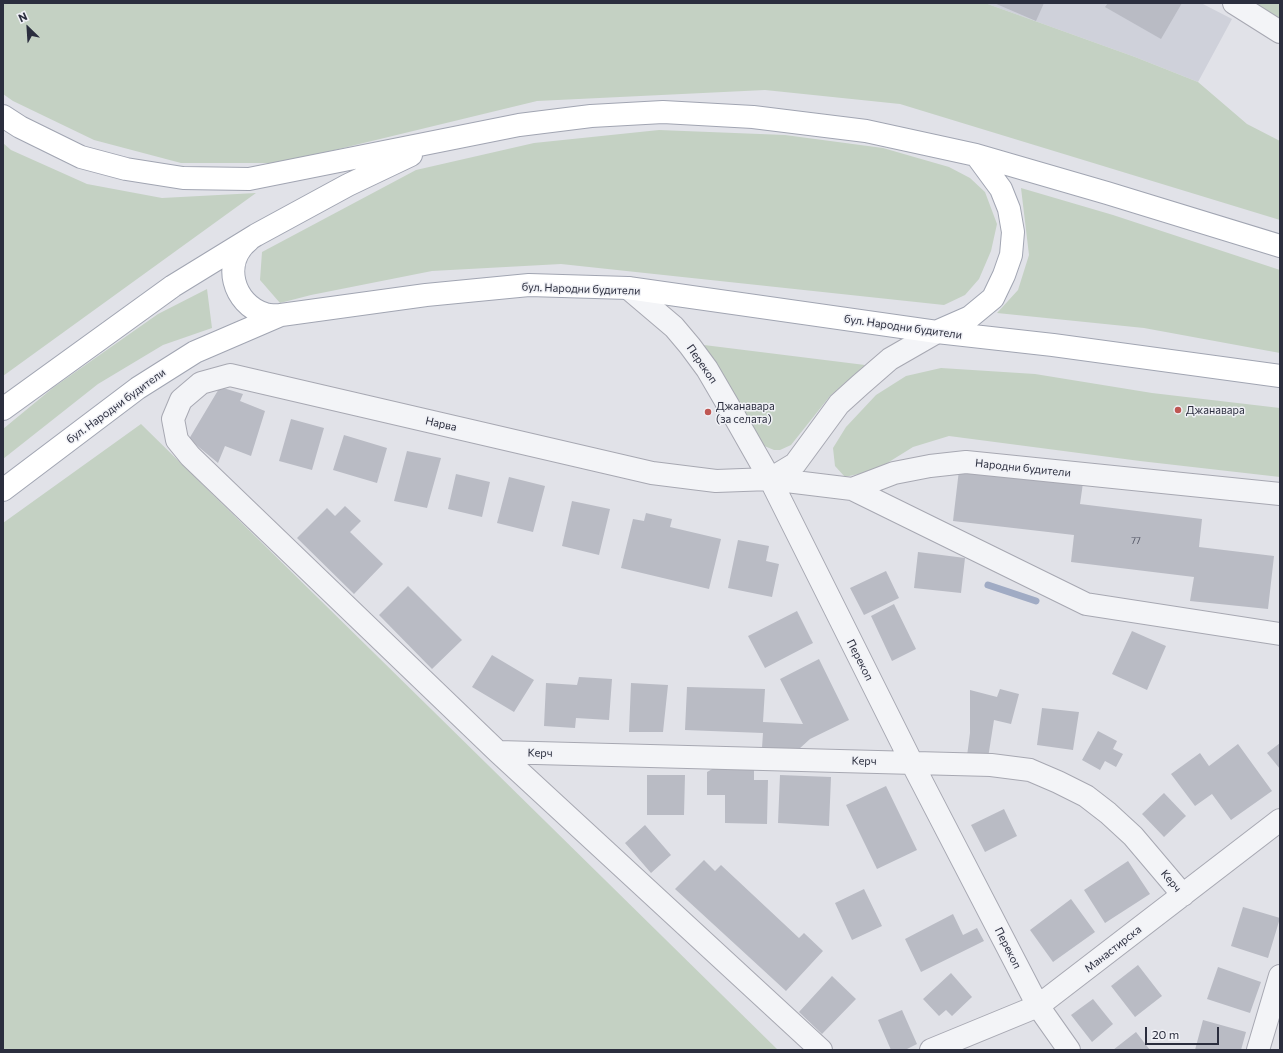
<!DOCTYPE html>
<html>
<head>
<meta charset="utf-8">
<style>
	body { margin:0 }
	#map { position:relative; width:1283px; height:1053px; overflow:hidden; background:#e1e2e8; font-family:Commissioner,sans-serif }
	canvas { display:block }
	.frame { position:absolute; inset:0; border:4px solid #2b2e3e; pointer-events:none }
	.north { position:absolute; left:8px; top:8px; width:40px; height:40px; -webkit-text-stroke:3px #f0f1f6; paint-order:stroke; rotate:335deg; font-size:11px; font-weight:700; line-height:16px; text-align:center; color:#2b2e3e }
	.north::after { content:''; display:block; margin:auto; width:14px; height:18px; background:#2b2e3e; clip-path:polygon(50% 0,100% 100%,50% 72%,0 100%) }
	.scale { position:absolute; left:1145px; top:1027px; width:74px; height:18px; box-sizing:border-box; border:2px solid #2b2e3e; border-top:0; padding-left:5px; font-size:12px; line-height:14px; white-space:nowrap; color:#2b2e3e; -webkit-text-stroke:3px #f0f1f6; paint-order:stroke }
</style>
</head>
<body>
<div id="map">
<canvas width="1283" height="1053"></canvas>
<div class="frame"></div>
<div class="north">N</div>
<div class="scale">20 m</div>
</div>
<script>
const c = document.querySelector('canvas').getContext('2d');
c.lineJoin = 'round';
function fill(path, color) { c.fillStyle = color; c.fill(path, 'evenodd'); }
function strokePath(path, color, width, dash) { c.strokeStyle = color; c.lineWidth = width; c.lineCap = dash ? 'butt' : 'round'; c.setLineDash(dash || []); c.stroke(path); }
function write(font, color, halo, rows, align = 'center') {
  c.font = font + ' Commissioner,sans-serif'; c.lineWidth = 3; c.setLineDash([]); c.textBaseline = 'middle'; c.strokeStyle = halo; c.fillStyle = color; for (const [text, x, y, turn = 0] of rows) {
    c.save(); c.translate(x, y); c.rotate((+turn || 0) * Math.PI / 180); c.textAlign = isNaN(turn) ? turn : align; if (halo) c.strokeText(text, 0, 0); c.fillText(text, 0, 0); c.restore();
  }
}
fill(new Path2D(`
	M 985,3 L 1201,3 L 1232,19 L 1198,82 L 1135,57 Z`), '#cfd1da');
fill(new Path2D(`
	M 3,3 L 985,3 L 1135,57 L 1198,82 L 1247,124 L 1280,141 L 1280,220 L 900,104 L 765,90 L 537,101 L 281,163 L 181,163 L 94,140 L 13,101 L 3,94 Z
	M 1260,3 L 1280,3 L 1280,24 L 1254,8 Z
	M 659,130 L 785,135 L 883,148 L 949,167 L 970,178 L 985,192 L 997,224 L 991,251 L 979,279 L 965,295 L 944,305 L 561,264 L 432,271 L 311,295 L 280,303 L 260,280 L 262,252 L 416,170 L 534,143 Z
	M 3,143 L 11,150 L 87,184 L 162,198 L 256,193 L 3,376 Z
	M 1021,188 L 1113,215 L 1280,270 L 1280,353 L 1144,328 L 997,313 L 1018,290 L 1029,255 Z
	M 207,289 L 212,328 L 163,345 L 98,384 L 3,459 L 3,429 L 54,387 L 158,314 Z
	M 704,345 L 865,365 L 830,396 L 791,445 L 780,450 L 774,450 L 762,445 Z
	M 941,368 L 1035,374 L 1152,393 L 1280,408 L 1280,477 L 1140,461 L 949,436 L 913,447 L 876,470 L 845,477 L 835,466 L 833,448 L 846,427 L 876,395 L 906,376 Z
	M 141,424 L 778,1050 L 3,1050 L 3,523 Z`), '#c4d1c3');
strokePath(new Path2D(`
	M 988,585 L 1036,601`), '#a0abc4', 7);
fill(new Path2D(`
	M 994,3 L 1044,3 L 1036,21 Z
	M 1108,3 L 1182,3 L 1161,39 L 1105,7 Z
	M 220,387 L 243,394 L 240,401 L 265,411 L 251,456 L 225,446 L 218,463 L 189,439 Z
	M 291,419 L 324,428 L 312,470 L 279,461 Z
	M 344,435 L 387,448 L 377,483 L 333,470 Z
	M 407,451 L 441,458 L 427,508 L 394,501 Z
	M 959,470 L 1083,483 L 1080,504 L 1202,519 L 1199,547 L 1274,556 L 1268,609 L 1190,601 L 1194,577 L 1071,562 L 1074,535 L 953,521 Z
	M 456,474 L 490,482 L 482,517 L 448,509 Z
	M 509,477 L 545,486 L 533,532 L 497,523 Z
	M 572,501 L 610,509 L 599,555 L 562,546 Z
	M 345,506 L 361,521 L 350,532 L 383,564 L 354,594 L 297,538 L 327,508 L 335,516 Z
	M 646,513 L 672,519 L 670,527 L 721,539 L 709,589 L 621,568 L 633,519 L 644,521 Z
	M 738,540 L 769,546 L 766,561 L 779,564 L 772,597 L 728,588 Z
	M 918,552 L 965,558 L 961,593 L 914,588 Z
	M 886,571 L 899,598 L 864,615 L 850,588 Z
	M 408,586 L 462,640 L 432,669 L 379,615 Z
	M 894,604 L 916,649 L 892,661 L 871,616 Z
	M 797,611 L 813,643 L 765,668 L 748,636 Z
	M 1132,631 L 1166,646 L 1147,690 L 1112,674 Z
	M 492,655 L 534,680 L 514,712 L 472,687 Z
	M 819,659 L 849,720 L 810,739 L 799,749 L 762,748 L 763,733 L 685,730 L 687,687 L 765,689 L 763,722 L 803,724 L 780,679 Z
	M 579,677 L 612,679 L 609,720 L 576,718 L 575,728 L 544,726 L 546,683 L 577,685 Z
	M 631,683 L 668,685 L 663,732 L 629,732 Z
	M 1000,689 L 1019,694 L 1011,724 L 994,720 L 988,758 L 967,756 L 970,733 L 970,690 L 997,697 Z
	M 1042,708 L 1079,712 L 1073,750 L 1037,745 Z
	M 1098,731 L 1117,741 L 1113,749 L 1123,754 L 1116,767 L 1105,761 L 1100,770 L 1082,760 Z
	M 1280,743 L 1280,769 L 1267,753 Z
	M 1238,744 L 1272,791 L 1231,820 L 1212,794 L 1195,806 L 1171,774 L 1200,753 L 1209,766 Z
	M 716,767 L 754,767 L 754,780 L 768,780 L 767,824 L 725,823 L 725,795 L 707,795 L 707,772 Z
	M 647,775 L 685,775 L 684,815 L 647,815 Z
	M 780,775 L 831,777 L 829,826 L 778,823 Z
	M 886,786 L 917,850 L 877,869 L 846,805 Z
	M 1164,793 L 1186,816 L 1164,837 L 1142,814 Z
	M 1004,809 L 1017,836 L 985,852 L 971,825 Z
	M 645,825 L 671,855 L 651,873 L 625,843 Z
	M 704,860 L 715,871 L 721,865 L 799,938 L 804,933 L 823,951 L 786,991 L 675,889 Z
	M 1128,861 L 1150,894 L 1105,923 L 1084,890 Z
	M 864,889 L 882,926 L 852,940 L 835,903 Z
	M 1071,899 L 1095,932 L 1053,962 L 1030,930 Z
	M 1243,907 L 1280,918 L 1268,958 L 1231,946 Z
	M 953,914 L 963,935 L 977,928 L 984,941 L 921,972 L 905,939 Z
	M 1138,965 L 1162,996 L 1135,1017 L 1111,986 Z
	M 1218,967 L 1261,982 L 1250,1013 L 1207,999 Z
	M 951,973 L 972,997 L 952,1016 L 946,1010 L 939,1016 L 923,999 Z
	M 832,976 L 856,999 L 822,1034 L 799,1012 Z
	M 1093,999 L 1113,1024 L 1092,1042 L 1071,1015 Z
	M 902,1010 L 917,1044 L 905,1050 L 891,1050 L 878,1020 Z
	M 1203,1020 L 1246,1032 L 1241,1050 L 1195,1050 Z
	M 1136,1032 L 1150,1050 L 1113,1050 Z`), '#b9bbc4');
const minor = new Path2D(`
	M 1234,3 L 1280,32
	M 628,288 L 674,327 L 690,346 L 707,369 L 728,405 L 770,479 L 912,763 L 1038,1006 L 1069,1050
	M 770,479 L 795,464 L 839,404 L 860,385 L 890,359 L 937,332
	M 852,489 L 1086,604 L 1280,634
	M 498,752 L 991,765 L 1030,770 L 1058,782 L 1086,796 L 1108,813 L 1133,836 L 1183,895
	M 821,1050 L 498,752 L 190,456 L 177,440 L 173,419 L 181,400 L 201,383 L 230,375 L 652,473 L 716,481 L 770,479 L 852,489 L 894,473 L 930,466 L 966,462 L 1280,494
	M 931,1050 L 1038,1006 L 1280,820
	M 1258,1050 L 1280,976`);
const major = new Path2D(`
	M 3,116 L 20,127 L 81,157 L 126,169 L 183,178 L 249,179 L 519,125 L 591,116 L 663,112 L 753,117 L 866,131 L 976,155 L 1107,193 L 1280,246
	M 249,240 C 221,262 233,304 265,314 C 270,316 276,315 281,315
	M 938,331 L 970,317 L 993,298 L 1004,275 L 1011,255 L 1013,232 L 1009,209 L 1001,189 L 976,155
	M 3,409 L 173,286 L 256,235 L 348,185 L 411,155
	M 3,490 L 138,388 L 195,352 L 281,315 L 426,295 L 529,285 L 628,288 L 937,332 L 1053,345 L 1280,376`);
strokePath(minor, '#a7a8b2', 24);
strokePath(major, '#a1a5b2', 24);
strokePath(minor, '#f3f4f7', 22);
strokePath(major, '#fff', 22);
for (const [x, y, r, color] of [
	[1178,410,4,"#bf5753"],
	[708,412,4,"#bf5753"]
]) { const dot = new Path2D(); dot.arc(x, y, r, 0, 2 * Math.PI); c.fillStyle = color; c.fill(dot); strokePath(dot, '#f0f1f6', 1.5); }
write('9px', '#4e5160', null, [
	["77",1136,541]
]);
write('11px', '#2b2e3e', '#f0f1f6', [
	["бул. Народни будители",581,289,2],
	["бул. Народни будители",903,327,8],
	["Перекоп",702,364,55],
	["бул. Народни будители",116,406,-36],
	["Нарва",441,424,13],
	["Народни будители",1023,468,6],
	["Перекоп",860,660,63],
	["Керч",540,753,1],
	["Керч",864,761,1],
	["Керч",1171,881,50],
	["Перекоп",1008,948,63],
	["Манастирска",1113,949,-38]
]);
write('11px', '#2b2e3e', '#f0f1f6', [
	["Джанавара",716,406],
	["(за селата)",716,419],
	["Джанавара",1186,410]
], 'left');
</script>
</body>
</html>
